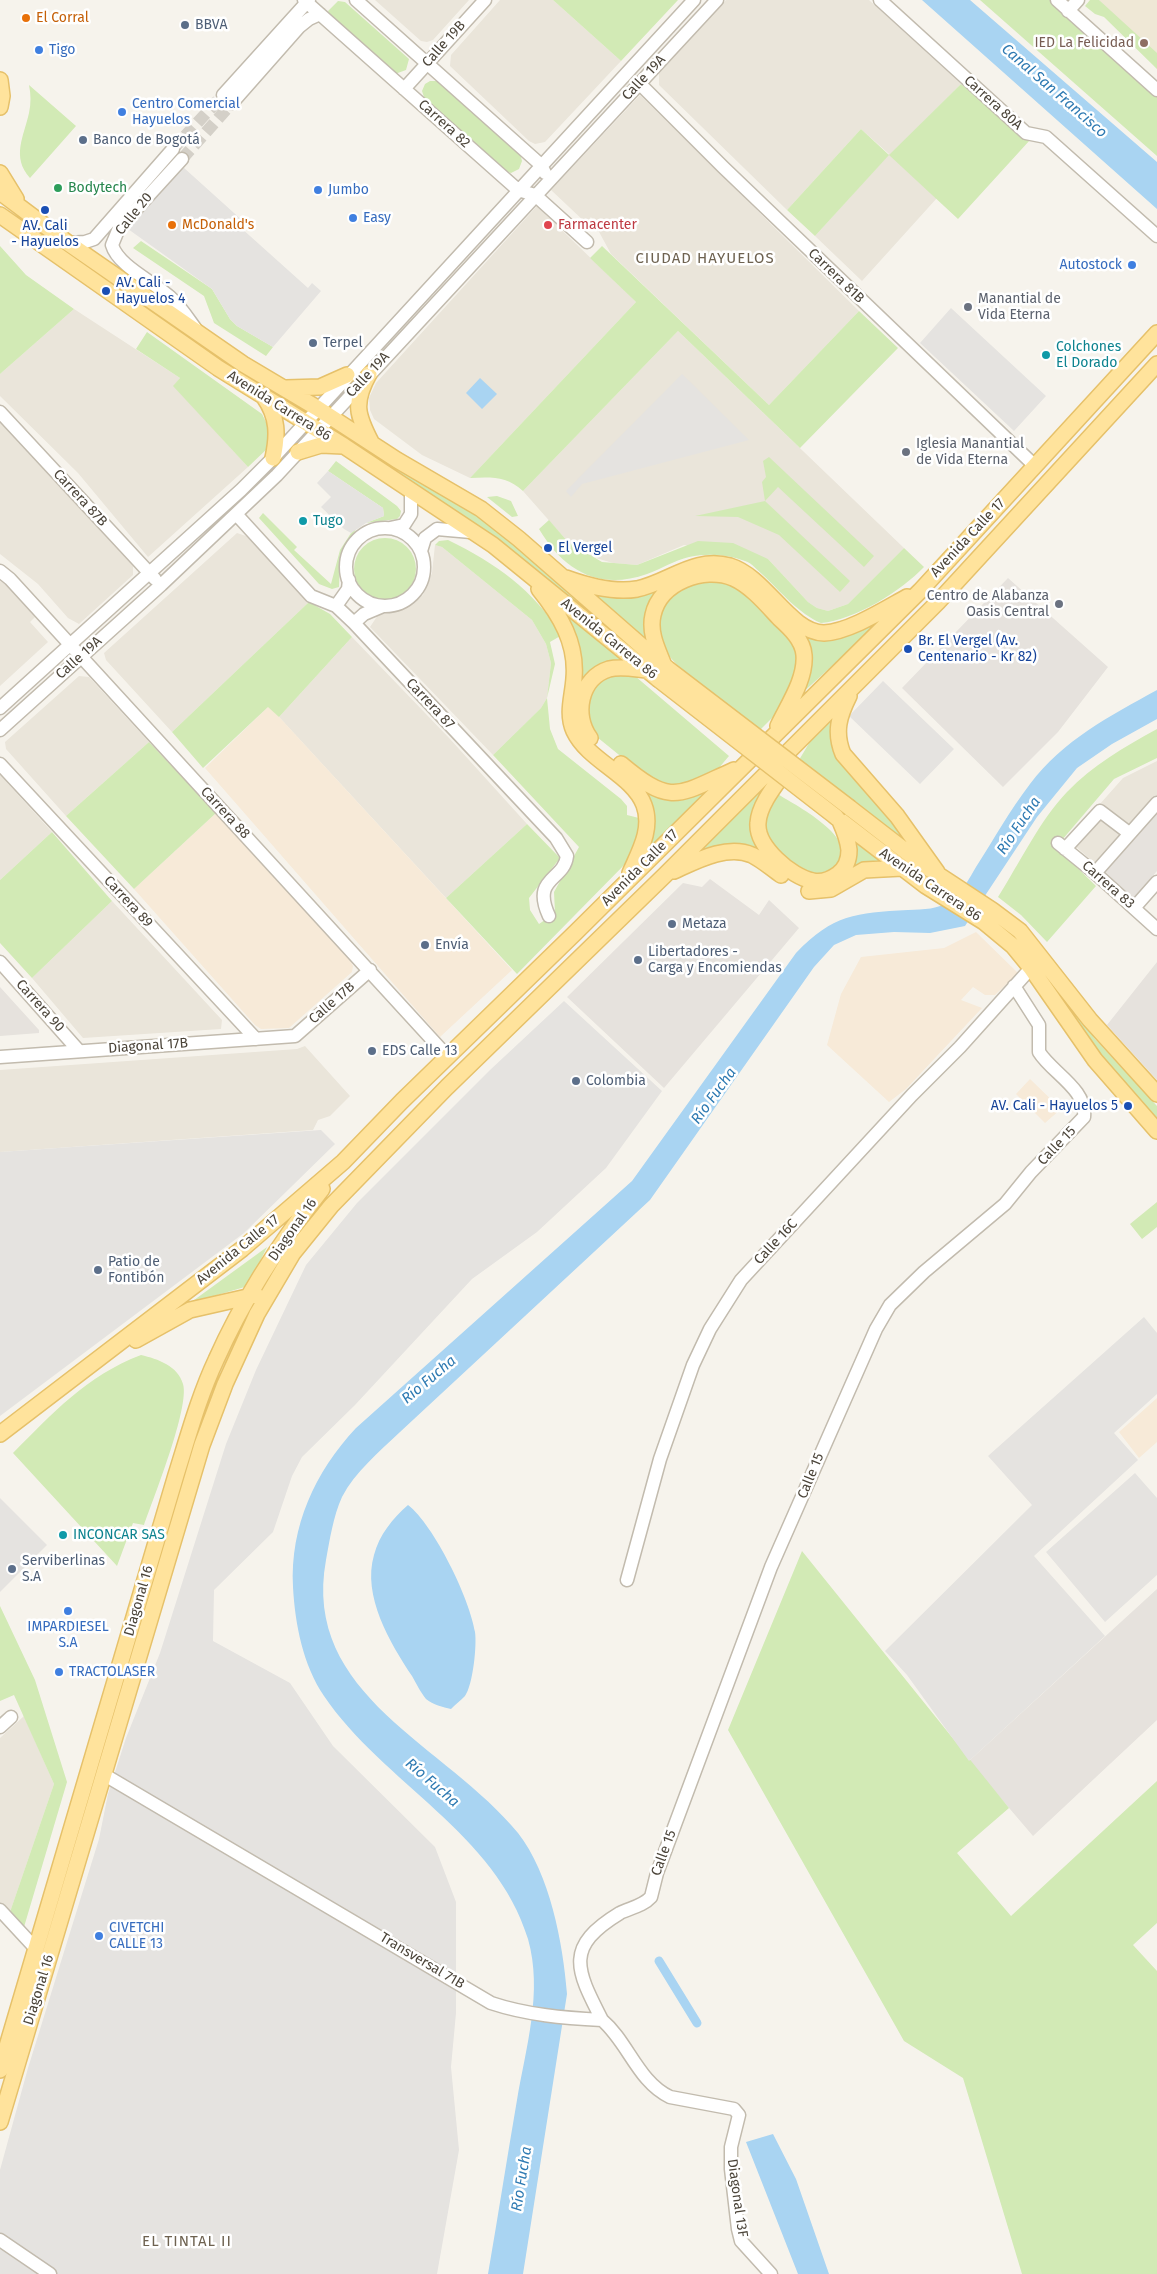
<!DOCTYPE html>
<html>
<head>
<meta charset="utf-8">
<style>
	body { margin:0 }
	canvas { display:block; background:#f6f3ec }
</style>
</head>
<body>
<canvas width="1157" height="2274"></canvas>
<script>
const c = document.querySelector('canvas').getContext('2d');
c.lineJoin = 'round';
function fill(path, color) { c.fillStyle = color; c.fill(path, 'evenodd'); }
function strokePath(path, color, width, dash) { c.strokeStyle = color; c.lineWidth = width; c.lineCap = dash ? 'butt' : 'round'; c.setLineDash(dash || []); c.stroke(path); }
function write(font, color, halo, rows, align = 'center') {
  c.font = font + ' "Fira Sans",sans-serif'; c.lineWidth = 5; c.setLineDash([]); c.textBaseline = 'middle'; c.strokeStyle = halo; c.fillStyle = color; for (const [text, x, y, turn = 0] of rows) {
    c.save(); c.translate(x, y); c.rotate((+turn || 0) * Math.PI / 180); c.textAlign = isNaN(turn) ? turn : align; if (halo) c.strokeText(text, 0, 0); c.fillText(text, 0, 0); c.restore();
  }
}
fill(new Path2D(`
	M 375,0 L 469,0 L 433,40 L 427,42 L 421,41 Z
	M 500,0 L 553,0 L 621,61 L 545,142 L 535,144 L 529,141 L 450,66 L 451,55 Z
	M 726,0 L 869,0 L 961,84 L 890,155 L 937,198 L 862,281 L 815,236 L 889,154 L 861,129 L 787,210 L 659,85 L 659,73 Z
	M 640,95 L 859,311 L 769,405 L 611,254 L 591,217 L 586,223 L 551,190 Z
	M 537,206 L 636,302 L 470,478 L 422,455 L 374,419 L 370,410 L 369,398 L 376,383 Z
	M 74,309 L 180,378 L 174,386 L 248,467 L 148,557 L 78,473 L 0,396 L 0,374 Z
	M 678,331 L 904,548 L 848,604 L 828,611 L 817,608 L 808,602 L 768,559 L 684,545 L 637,565 L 613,563 L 589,556 L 568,542 L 523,491 Z
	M 0,423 L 133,566 L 133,575 L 79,624 L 68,618 L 38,584 L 0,554 Z
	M 237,533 L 246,536 L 309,602 L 172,732 L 106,660 L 104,653 Z
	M 435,545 L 442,547 L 532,620 L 546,644 L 551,663 L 547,698 L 541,708 L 493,755 L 370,627 L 378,615 L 399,609 L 423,595 L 432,573 Z
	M 0,581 L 9,587 L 35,617 L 30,622 L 48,642 L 0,686 Z
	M 352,637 L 450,739 L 527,824 L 446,898 L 279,717 Z
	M 79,676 L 89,677 L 149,742 L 66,816 L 6,749 L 5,742 Z
	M 1157,761 L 1157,800 L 1097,865 L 1068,840 L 1123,778 Z
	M 0,775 L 52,832 L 0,880 Z
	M 112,901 L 222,1020 L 221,1029 L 83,1038 L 32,978 Z
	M 305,1046 L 350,1096 L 330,1116 L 318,1120 L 313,1130 L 0,1152 L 0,1070 L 297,1049 Z
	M 24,1716 L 54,1784 L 10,1912 L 5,1913 L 0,1907 L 0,1738 Z`), '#eae5da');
fill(new Path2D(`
	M 269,706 L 512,970 L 440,1037 L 205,768 Z
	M 216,813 L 349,958 L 353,966 L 352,972 L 289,1028 L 261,1029 L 255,1025 L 134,889 Z
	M 976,932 L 1018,973 L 995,995 L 985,995 L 973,987 L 961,1000 L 982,1008 L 906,1089 L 889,1102 L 827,1045 L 841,994 L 861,957 L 944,948 Z
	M 1030,1079 L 1061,1109 L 1045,1123 L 1016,1094 Z
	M 1157,1398 L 1157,1442 L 1139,1458 L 1119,1432 Z`), '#f7ead8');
fill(new Path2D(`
	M 1008,578 L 1108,667 L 1058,732 L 1003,787 L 902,688 Z
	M 1157,810 L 1157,871 L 1134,898 L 1103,871 Z
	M 710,879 L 759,915 L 769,900 L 799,928 L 664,1088 L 567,997 L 683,883 L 702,887 Z
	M 1157,962 L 1157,1080 L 1107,1025 Z
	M 0,987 L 39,1030 L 39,1033 L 0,1036 Z
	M 1157,1589 L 1157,1720 L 1033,1836 L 969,1761 Z`), '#e6e2dd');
fill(new Path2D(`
	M 1099,0 L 1157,0 L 1157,69 Z`), '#efe8d6');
fill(new Path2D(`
	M 553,0 L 678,0 L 621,61 Z
	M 980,0 L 1051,0 L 1157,97 L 1157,156 Z
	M 1090,0 L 1099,0 L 1157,53 L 1157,69 L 1104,17 L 1095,14 L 1085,6 Z
	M 338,1 L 345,2 L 409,59 L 406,70 L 395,74 L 330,17 L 328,11 Z
	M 430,81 L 438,81 L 520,153 L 522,161 L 519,169 L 511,173 L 504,170 L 424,97 L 422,91 L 425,84 Z
	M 961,84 L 1030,140 L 958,219 L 889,155 L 815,236 L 787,210 L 861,129 L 889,155 Z
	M 29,85 L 76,126 L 30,178 C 11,157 24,136 29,113 C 31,104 31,94 29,85 Z
	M 141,241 L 212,289 L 230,319 L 237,326 L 273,347 L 266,356 L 214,323 L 204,296 L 133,248 Z
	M 0,246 L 26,275 L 74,309 L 0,374 Z
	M 602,246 L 769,405 L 859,311 L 898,348 L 800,448 L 678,331 L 523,491 C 507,476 491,477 470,478 L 636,302 L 590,258 Z
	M 147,332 L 262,414 L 269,428 L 268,448 L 248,467 L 173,386 L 180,378 L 136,349 Z
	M 338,429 L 475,513 L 536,562 L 585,609 L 533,570 L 336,433 Z
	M 769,457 L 874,556 L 864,567 L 778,487 L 765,501 L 850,581 L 840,592 L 779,535 L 738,517 L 695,516 L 765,501 L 762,482 L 766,477 L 763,461 Z
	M 336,461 L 397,506 L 401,511 L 400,516 L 397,519 L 366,523 L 384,516 L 383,508 L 328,471 Z
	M 497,496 L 511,501 L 518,516 L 512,517 L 487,497 Z
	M 263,513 L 297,547 L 294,550 L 331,584 L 340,550 L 351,533 L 357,527 L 340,562 L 339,587 L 332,589 L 319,584 L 259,518 Z
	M 549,520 L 568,542 L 602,562 L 637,565 L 698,541 L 733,543 L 768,559 L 808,602 L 817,608 L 828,611 L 848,604 L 904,548 L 924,567 C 901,591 855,620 821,623 C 799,614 780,591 763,575 C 757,570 752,563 745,561 C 727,554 708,553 689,557 C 675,560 661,569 647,574 C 599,591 564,571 539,529 Z
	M354 569a31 31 0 1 1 62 0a31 31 0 1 1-62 0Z
	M 448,540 C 497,564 532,589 562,635 L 550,642 L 555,664 L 547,698 L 550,729 L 558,749 L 621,799 L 627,806 L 627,815 L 643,819 L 630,859 L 517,974 L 446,898 L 527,824 L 560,858 L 529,898 L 530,910 L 539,924 L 555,913 L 554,892 L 579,847 L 493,755 L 541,708 L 547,698 L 551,663 L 546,644 L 532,620 L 442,547 L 435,545 L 439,541 Z
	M 700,579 L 715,580 L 743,590 L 796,642 L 800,660 L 780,710 L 760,730 C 735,711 680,674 664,649 C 651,627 661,603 679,588 C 684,584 693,581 700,579 Z
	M 670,583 C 644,606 646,609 648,643 L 582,589 Z
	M 309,602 L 330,614 L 352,637 L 279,717 L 268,707 L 203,768 L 172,732 Z
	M 563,610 L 629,663 L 579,688 Z
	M 879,623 L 799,696 L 796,627 L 822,640 L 833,640 Z
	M 612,673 L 635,676 L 729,756 L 718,769 L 701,779 L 677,787 L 650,780 L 592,733 L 587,719 L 589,695 L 593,686 Z
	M 836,715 L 833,734 L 916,851 L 799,760 L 811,740 Z
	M 1157,729 L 1157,758 L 1114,779 L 1056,847 L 1096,886 L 1047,942 L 1021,915 L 998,897 C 1019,864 1040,820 1067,792 C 1093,765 1124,747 1157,729 Z
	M 149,742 L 216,813 L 134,889 L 66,816 Z
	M 780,771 L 762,798 L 767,858 L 754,852 L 688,860 Z
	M 711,788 L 650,847 L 653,834 L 643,791 C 667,805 688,797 711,788 Z
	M 776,793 C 793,804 862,838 838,866 C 835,870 827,873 822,877 L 802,872 L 766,841 L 763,821 Z
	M 52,832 L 112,901 L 32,978 L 0,943 L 0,880 Z
	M 852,838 L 887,866 L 850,873 Z
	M 1044,970 L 1095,1039 L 1157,1106 L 1157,1118 L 1091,1046 L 1040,972 Z
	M 1157,1202 L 1157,1227 L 1142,1239 L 1130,1224 Z
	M 267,1247 L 248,1286 L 190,1303 Z
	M 141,1355 C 158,1359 178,1366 183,1384 C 190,1407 153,1499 144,1525 L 133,1523 L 117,1566 L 13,1453 C 53,1413 86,1376 141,1355 Z
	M 802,1551 L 1009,1808 L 957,1853 L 1011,1916 L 1157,1781 L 1157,1923 L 1133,1945 L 1157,1971 L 1157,2274 L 1022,2274 L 963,2078 L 904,2041 L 728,1730 Z
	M 0,1606 L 35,1680 L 67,1782 L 24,1927 L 10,1912 L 54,1784 L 14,1695 L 0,1701 Z`), '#d2eab5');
fill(new Path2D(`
	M 183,167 L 244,222 L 240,227 L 308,288 L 312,283 L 321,291 L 273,347 L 237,326 L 230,319 L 212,289 L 128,229 Z
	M 951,308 L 1046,396 L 1014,431 L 920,343 Z
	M 682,374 L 749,440 L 582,484 L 571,497 L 566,491 Z
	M 328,471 L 383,508 L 384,516 L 366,523 L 351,533 L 344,529 L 321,507 L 331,497 L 317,483 Z
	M 883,681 L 954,749 L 920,784 L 849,716 Z
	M 564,1001 L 662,1091 L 606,1168 L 537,1232 L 472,1279 L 355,1405 L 302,1457 L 292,1476 L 273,1532 L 214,1590 L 213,1641 L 290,1683 L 333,1746 L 435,1847 L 456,1902 L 456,2013 L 451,2067 L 459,2150 L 437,2274 L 0,2274 L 0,2170 L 28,2068 L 99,1839 L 108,1794 L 126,1738 L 160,1653 L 226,1444 L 256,1370 L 306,1265 L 357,1203 L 490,1070 Z
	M 321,1130 L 335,1144 L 244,1233 L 0,1416 L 0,1152 Z
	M 1144,1317 L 1157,1333 L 1157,1394 L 1114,1433 L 1138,1460 L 1034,1556 L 1105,1636 L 969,1761 L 907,1675 L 885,1651 L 1032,1505 L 988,1456 Z
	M 1135,1473 L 1157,1498 L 1157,1575 L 1105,1622 L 1046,1552 Z
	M 0,1498 L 47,1545 L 0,1592 Z`), '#e5e3e0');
fill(new Path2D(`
	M 922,0 L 970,0 L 1157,162 L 1157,209 Z
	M 480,378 L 497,394 L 482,409 L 466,393 Z
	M 1157,690 L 1157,719 L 1112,744 L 1077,768 L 1037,817 L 965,926 L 930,933 L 894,932 L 856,935 L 834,945 L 814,967 L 650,1200 L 400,1432 C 379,1452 355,1472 342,1497 C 333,1517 330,1539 326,1560 C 301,1696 447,1745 518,1833 C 550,1874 563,1943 567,1994 L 523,2274 L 488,2274 C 498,2216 507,2158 517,2100 C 526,2047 543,1992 528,1939 C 496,1833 383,1783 324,1696 C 303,1665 295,1624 293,1587 C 290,1526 315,1472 356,1428 L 632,1181 L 796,953 C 834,914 855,913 908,910 C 924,909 938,910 951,900 C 962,893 970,877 976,867 C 994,839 1010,810 1030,784 C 1063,740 1110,716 1157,690 Z
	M 408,1505 C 434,1525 470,1599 475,1632 C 477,1645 473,1685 465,1696 C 461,1700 455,1705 451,1709 C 443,1707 433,1705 426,1699 C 421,1693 416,1683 412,1676 C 390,1643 362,1596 374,1555 C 379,1535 393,1518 408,1505 Z
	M 773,2134 L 796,2179 L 829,2274 L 798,2274 L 746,2142 Z`), '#a9d4f2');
strokePath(new Path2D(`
	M 659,1961 L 697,2023`), '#a9d4f2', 9);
strokePath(new Path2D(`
	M 173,149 L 223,95
	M 182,159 L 232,103`), '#d4d0c8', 12, [12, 6]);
const minor = new Path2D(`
	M 304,0 L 518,190 L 535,195 L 587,242
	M 356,0 L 541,165 L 545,173
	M 880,0 L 1026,133 L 1046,137 L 1157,236
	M 1057,0 L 1157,90
	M 1068,11 L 1078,0
	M 639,83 L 723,167 L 1035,466
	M 404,89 L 485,0
	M 223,95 L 309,0
	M 232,103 L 299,27 L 309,19 L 320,14
	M 182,159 L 119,228 L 112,245 C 118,266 154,282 170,297 C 180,306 187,317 195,328
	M 68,243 L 85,242 L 94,239 L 173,149
	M 0,412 L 155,579
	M 236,514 L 311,596 L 336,606 L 354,623 L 556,838 L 567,856 C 564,881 531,877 549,916
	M 390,528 L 404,525 L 411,514 L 411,491
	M346 567a39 39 0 1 1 78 0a39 39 0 1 1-78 0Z
	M 421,551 L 425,538 L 437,529 L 471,532
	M 0,571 L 10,579 L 448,1057
	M 336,606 L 348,589 L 349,580
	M 354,623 L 364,614 L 383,606
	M 0,708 L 241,490 L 273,458 L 694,0
	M 0,730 L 161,585 L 277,475 L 717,0
	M 0,764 L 256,1039
	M 1058,843 L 1095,873 L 1157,929
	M 1065,849 L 1100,811 L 1129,833
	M 1095,873 L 1157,803
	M 1134,908 L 1157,882
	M 0,962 L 79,1051
	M 0,1057 L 295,1036 L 370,970
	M 627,1580 L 660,1459 L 693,1365 L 710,1329 L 741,1280 L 912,1095 L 960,1047 L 1031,968
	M 0,1727 L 11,1717
	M 103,1774 L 491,2003 C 527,2015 564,2018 602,2020 C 628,2042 638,2082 670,2097 L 734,2109 L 739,2115 L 731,2147 L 731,2169 L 738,2229 L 741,2241 L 771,2274
	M 0,1910 L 37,1950
	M 602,2020 C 576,1969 564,1947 620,1913 C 630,1908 643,1906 651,1897 L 657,1873 L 771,1567 L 876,1329 L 890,1305 L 924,1272 L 1005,1204 L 1031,1172 L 1084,1117 C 1087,1089 1052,1073 1039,1052 L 1039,1025 L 1014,986
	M 0,2240 L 50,2274`);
const major = new Path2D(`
	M 0,80 L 2,96 L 0,107
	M 0,173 L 16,199
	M 0,192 L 68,243 L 243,364 L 317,408 L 397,460 L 481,509 L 519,539 L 668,669
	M 0,215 L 218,368 L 344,446 L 493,545 L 658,679
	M 369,374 C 353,403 357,415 371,442
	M 286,388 L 320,387 L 347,375
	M 264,397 C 278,417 278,435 273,458
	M 298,452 L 321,445 L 343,446
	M 566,578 C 588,586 613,593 637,589 C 670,582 694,556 730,566 C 766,577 790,633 824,633 C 849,632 885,609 907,597
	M 539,589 C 560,615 577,643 574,678 C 573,696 566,713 574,731 C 588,761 633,775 644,805 C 653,829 639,852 630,873
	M 663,663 C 657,648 649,632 653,615 C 660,582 704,566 733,578 C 751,586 766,604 779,618 C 790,628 803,640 804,655 C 806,679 788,705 778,726
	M 849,696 C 839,716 834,732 843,754 L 897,816 L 937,872
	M 590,738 C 573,715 580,678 609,669 C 621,666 635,669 648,670
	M 621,764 C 672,807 678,795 734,770
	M 789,766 C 779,781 759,803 758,823 C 756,846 791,877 813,881 C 822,883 831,879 838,874 C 846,868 849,860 849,850 C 848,840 844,830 840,821
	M 850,808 L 925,866 L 992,910 L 1020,931 L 1090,1020 L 1157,1094
	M 836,817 L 926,886 L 984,922 L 1013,946 L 1031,968 L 1095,1060 L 1157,1131
	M 674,871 C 696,861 727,844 752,855 C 762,860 771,868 781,875
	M 809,891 L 831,889 L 864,870 L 902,868
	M 136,1340 L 190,1310 L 256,1295
	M 0,1434 L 242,1249 L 343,1162 L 402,1101 L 576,932 L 920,591 L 1157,333
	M 0,2070 L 176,1475 C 188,1437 199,1396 216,1360 C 243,1299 281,1241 322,1189
	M 0,2122 L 202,1445 L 225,1384 L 257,1314 L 293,1253 L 331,1206 L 447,1087 L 665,875 L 938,602 L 1157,364`);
strokePath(minor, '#c2bbae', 15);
strokePath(major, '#e6c16a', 18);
strokePath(minor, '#fff', 12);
strokePath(major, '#ffe39c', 15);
const majorBridge = new Path2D(`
	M 668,669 L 850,808
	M 658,679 L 836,817`);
strokePath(majorBridge, '#e6c16a', 18, []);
strokePath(majorBridge, '#ffe39c', 15);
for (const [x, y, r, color] of [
	[26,18,5,"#e8710a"],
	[185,25,5,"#5c6f8a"],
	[1144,43,5,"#8d6e63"],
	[39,50,5,"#3f7fe0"],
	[122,112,5,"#3f7fe0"],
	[83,140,5,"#5c6f8a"],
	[58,188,5,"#2e9e5b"],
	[318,190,5,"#3f7fe0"],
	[45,210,5,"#1a4fb4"],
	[353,218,5,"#3f7fe0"],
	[172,225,5,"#e8710a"],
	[548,225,5,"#e0444e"],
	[1132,265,5,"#3f7fe0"],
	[106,291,5,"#1a4fb4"],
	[968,307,5,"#6b7280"],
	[313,343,5,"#5c6f8a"],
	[1046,355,5,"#0f9aa8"],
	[906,452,5,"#6b7280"],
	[303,521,5,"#0f9aa8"],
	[548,548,5,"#1a4fb4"],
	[1059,604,5,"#6b7280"],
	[908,649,5,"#1a4fb4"],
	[672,924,5,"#5c6f8a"],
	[425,945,5,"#5c6f8a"],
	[638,960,5,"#5c6f8a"],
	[372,1051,5,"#5c6f8a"],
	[576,1081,5,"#5c6f8a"],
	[1128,1106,5,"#1a4fb4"],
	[98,1270,5,"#5c6f8a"],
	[63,1535,5,"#0f9aa8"],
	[12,1569,5,"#5c6f8a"],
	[68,1611,5,"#3f7fe0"],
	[59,1672,5,"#3f7fe0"],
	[99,1936,5,"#3f7fe0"]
]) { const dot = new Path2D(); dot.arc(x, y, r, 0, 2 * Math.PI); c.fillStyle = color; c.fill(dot); strokePath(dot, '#fff', 2); }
write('14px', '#c56008', '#fff', [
	["El Corral",36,18],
	["McDonald's",182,225]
], 'left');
write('14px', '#4e5e75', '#fff', [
	["BBVA",195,25],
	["Banco de Bogotá",93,140],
	["Terpel",323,343],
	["Metaza",682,924],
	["Envía",435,945],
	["Libertadores -",648,952],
	["Carga y Encomiendas",648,968],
	["EDS Calle 13",382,1051],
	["Colombia",586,1081],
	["Patio de",108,1262],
	["Fontibón",108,1278],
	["Serviberlinas",22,1561],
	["S.A",22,1577]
], 'left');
write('14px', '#785e54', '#fff', [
	["IED La Felicidad",1134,43]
], 'right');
write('14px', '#4b4439', '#fff', [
	["Calle 19B",444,44,-48],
	["Calle 19A",644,78,-47],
	["Carrera 80A",993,103,42],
	["Carrera 82",444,124,42],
	["Calle 20",134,214,-51],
	["Carrera 81B",836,276,44],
	["Calle 19A",368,375,-47],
	["Avenida Carrera 86",279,406,32],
	["Carrera 87B",80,498,47],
	["Avenida Calle 17",968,538,-47],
	["Avenida Carrera 86",609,639,39],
	["Calle 19A",79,658,-42],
	["Carrera 87",430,704,47],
	["Carrera 88",225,813,47],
	["Avenida Calle 17",640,868,-45],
	["Avenida Carrera 86",930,885,34],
	["Carrera 83",1108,885,41],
	["Carrera 89",128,902,47],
	["Calle 17B",332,1003,-41],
	["Carrera 90",40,1006,48],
	["Diagonal 17B",148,1046,-4],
	["Calle 15",1057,1146,-46],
	["Diagonal 16",293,1230,-55],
	["Calle 16C",776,1242,-47],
	["Avenida Calle 17",238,1250,-39],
	["Calle 15",811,1476,-68],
	["Diagonal 16",139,1601,-74],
	["Calle 15",664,1853,-70],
	["Transversal 71B",422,1961,31],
	["Diagonal 16",39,1990,-73],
	["Diagonal 13F",737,2198,82]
]);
write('14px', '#366cbe', '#fff', [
	["Tigo",49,50],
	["Centro Comercial",132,104],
	["Hayuelos",132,120],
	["Jumbo",328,190],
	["Easy",363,218],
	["Autostock",1122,265,"right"],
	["IMPARDIESEL",68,1627,"center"],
	["S.A",68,1643,"center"],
	["TRACTOLASER",69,1672],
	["CIVETCHI",109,1928],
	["CALLE 13",109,1944]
], 'left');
write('14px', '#27864d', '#fff', [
	["Bodytech",68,188]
], 'left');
write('14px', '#be3a42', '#fff', [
	["Farmacenter",558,225]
], 'left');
write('14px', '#164399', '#fff', [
	["AV. Cali",45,226,"center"],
	["- Hayuelos",45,242,"center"],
	["AV. Cali -",116,283],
	["Hayuelos 4",116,299],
	["El Vergel",558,548],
	["Br. El Vergel (Av.",918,641],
	["Centenario - Kr 82)",918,657],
	["AV. Cali - Hayuelos 5",1118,1106,"right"]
], 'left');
write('14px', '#5b616d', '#fff', [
	["Manantial de",978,299],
	["Vida Eterna",978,315],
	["Iglesia Manantial",916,444],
	["de Vida Eterna",916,460],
	["Centro de Alabanza",1049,596,"right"],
	["Oasis Central",1049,612,"right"]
], 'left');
write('14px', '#0d838f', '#fff', [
	["Colchones",1056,347],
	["El Dorado",1056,363],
	["Tugo",313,521],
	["INCONCAR SAS",73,1535]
], 'left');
write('italic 15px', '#2e7ab2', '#fff', [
	["Canal San Francisco",1054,91,41],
	["Río Fucha",1019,826,-56],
	["Río Fucha",714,1096,-54],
	["Río Fucha",429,1380,-40],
	["Río Fucha",432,1783,41],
	["Río Fucha",522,2179,-81]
]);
c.letterSpacing = '1px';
write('15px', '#6e6250', '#fff', [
	["CIUDAD HAYUELOS",705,259],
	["EL TINTAL II",187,2242]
]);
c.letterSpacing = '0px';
</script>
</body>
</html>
